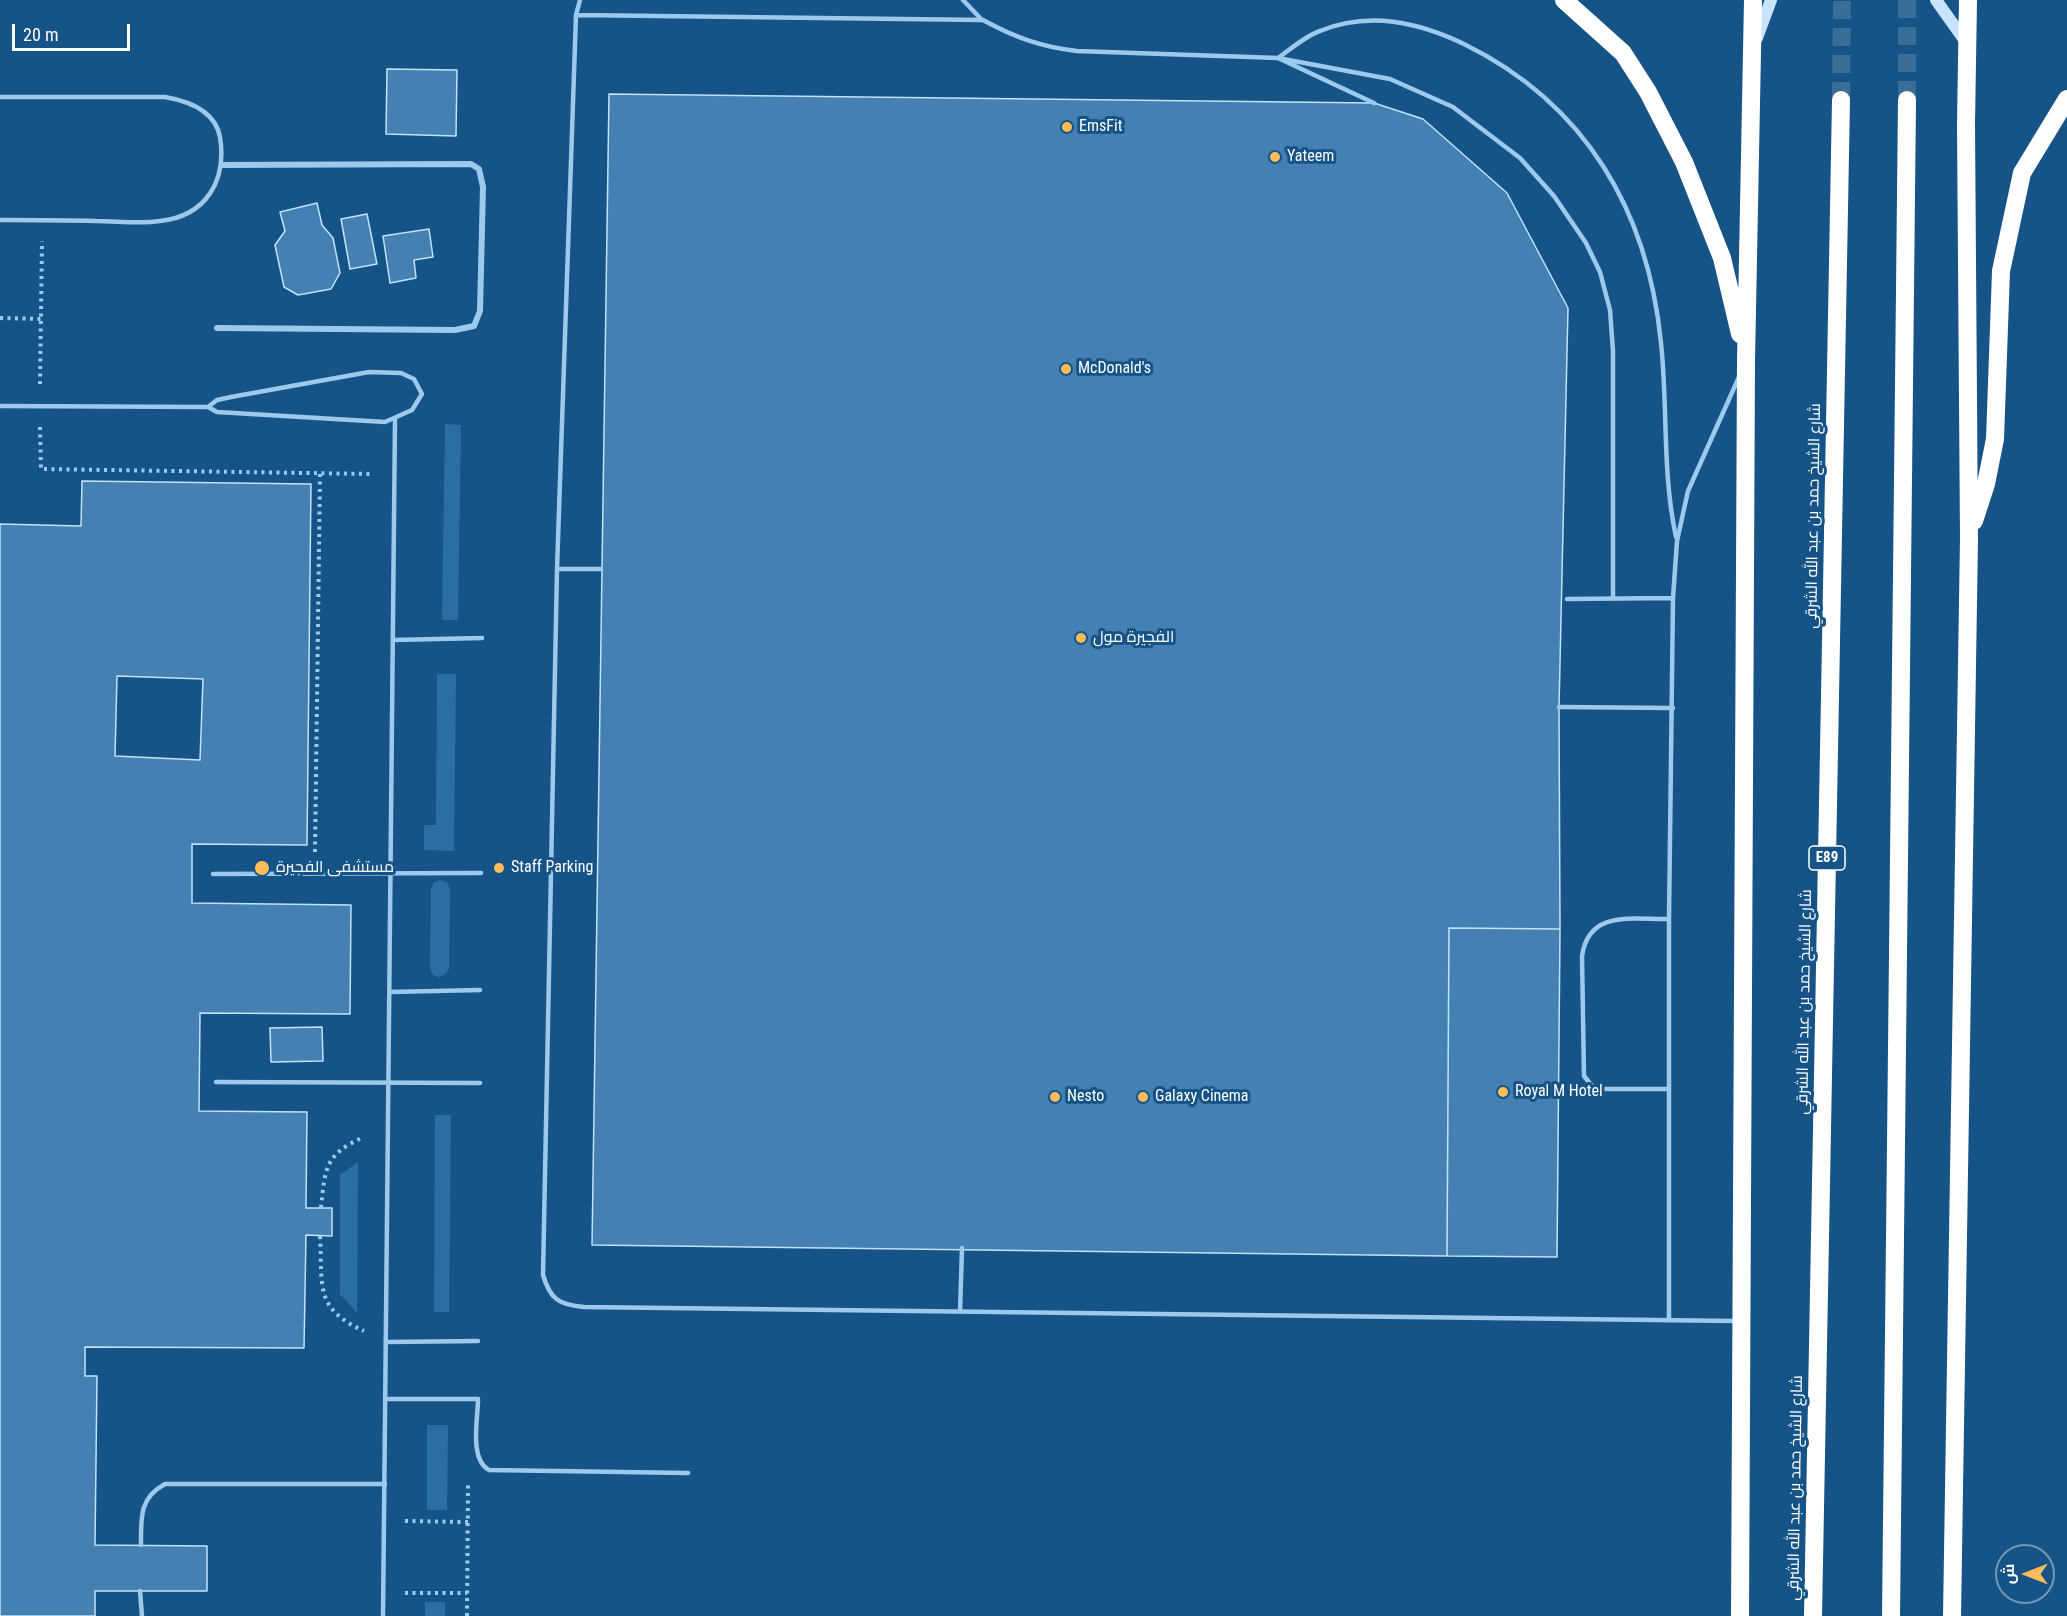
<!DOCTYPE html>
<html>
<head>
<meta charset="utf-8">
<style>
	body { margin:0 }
	#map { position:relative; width:2067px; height:1616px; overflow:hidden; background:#165487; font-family:"Roboto Condensed",Cairo,sans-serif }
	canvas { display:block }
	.north { position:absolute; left:1995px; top:1544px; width:60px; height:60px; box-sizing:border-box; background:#165487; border:2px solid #7398b7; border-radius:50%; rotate:270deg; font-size:16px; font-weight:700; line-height:24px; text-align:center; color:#fff }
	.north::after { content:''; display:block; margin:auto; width:21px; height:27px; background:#ffbd59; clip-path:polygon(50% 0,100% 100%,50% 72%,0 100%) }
	.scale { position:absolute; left:12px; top:24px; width:118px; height:27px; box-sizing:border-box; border:3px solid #fff; border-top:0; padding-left:8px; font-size:18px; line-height:21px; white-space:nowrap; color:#fff; -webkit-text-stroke:4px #165487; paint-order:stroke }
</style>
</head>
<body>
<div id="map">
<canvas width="2067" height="1616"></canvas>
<div class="north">ش</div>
<div class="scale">20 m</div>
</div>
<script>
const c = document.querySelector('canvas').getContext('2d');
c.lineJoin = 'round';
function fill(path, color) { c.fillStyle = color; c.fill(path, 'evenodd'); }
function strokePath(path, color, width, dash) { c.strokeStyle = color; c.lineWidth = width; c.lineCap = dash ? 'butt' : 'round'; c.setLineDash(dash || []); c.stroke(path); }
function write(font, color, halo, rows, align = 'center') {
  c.font = font + ' "Roboto Condensed",Cairo,sans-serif'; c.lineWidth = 6; c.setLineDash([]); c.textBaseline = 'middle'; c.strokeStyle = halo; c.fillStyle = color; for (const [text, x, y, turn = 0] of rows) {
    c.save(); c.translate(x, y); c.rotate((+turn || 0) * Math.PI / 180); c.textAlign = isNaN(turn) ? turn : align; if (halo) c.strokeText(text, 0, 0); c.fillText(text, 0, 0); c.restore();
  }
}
fill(new Path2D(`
	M 445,424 L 461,425 L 458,620 L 442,620 Z
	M 437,674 L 456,674 L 454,851 L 424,850 L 424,825 L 436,825 Z
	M 440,880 L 447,882 L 450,889 L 449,969 L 445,975 L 439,977 L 433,975 L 430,969 L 431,888 L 434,882 Z
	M 435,1115 L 451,1115 L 449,1312 L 434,1312 Z
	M 358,1162 L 357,1313 L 340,1294 L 340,1175 Z
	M 427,1425 L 448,1425 L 447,1510 L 427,1510 Z
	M 425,1602 L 445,1602 L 445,1616 L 425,1616 Z`), '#296ea5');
const building = new Path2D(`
	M 387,69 L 457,70 L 456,136 L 386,134 Z
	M 609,94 L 1374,103 L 1423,119 L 1507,193 L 1568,308 L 1559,707 L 1560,929 L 1449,928 L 1447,1256 L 592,1245 Z
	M 317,203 L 322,225 L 333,238 L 340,273 L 331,289 L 298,295 L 284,287 L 275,245 L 285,231 L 280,212 Z
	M 367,214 L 377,264 L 350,269 L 341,219 Z
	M 429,229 L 433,257 L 414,260 L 416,278 L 390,283 L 383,236 Z
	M 82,481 L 311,484 L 307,845 L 192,844 L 192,903 L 351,905 L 350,1014 L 200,1013 L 199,1111 L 307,1112 L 306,1208 L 332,1208 L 332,1236 L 306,1235 L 304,1348 L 85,1347 L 85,1376 L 97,1376 L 95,1545 L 207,1546 L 207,1591 L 95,1591 L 95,1616 L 0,1616 L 0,524 L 81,526 ZM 117,676 L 203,679 L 200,760 L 115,756 Z
	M 1449,928 L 1560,929 L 1557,1257 L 1447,1256 Z
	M 322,1027 L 323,1061 L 271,1062 L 270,1028 Z`);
fill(building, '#4481b2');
strokePath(building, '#c2e2fa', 1.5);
strokePath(new Path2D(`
	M 1907,0 L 1907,100
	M 1841,100 L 1842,0`), '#396e99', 18, [18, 9]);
strokePath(new Path2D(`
	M 0,318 L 41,319
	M 40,384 L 42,241
	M 40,427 L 41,469 L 373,474
	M 315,852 L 320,474
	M 321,1208 C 325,1168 325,1154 364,1137
	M 320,1236 C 323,1285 313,1308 364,1331
	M 405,1521 L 468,1522
	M 405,1593 L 467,1593
	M 467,1616 L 468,1482`), '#9ccaee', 4, [3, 4.5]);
strokePath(new Path2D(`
	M 580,0 L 576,15 L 557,569 L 543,1275 C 550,1299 559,1305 584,1307 L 1736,1321
	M 963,0 L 982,20
	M 576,15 L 983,20 C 1014,37 1041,47 1077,51 L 1278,58 L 1390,79 L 1453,107 L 1520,158 L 1554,196 L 1586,243 L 1600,272 L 1610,310 L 1613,351 L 1613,598
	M 0,97 L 165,97 C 188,101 215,110 220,137 C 227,181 206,216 160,221 C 139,224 117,221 96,221 C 64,220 32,220 0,220
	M 1374,103 L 1278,58 C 1291,49 1305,36 1320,31 C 1369,11 1418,22 1464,44 C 1586,104 1648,211 1661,343 C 1668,409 1662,472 1676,537
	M 0,406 L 208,407 L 217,412 L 385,422 L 412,410 L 422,394 L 414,379 L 401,373 L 369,372 L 231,397 L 217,400 L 208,407
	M 557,569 L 601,569
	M 1567,599 L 1673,598
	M 393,640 L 482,638
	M 1559,707 L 1673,708
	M 213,874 L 481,873
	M 1669,919 C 1633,920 1589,909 1582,956 L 1584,1076 L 1592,1086 L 1601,1089 L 1669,1089
	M 390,992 L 480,990
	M 216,1082 L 480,1083
	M 960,1312 L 962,1248
	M 1669,1320 L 1669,919 L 1673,598 L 1677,541 L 1688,491 L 1739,377
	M 387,1342 L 478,1341
	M 387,1399 L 478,1399 C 478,1419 469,1459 489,1470 L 688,1473
	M 141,1545 C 141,1518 139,1498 165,1484 L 385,1484
	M 140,1591 L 142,1616
	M 383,1616 L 395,420`), '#9ccaee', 4.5);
strokePath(new Path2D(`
	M 217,328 L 455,330 L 474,326 L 480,311 L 483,187 L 479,169 L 471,164 L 222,165`), '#9ccaee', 6);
strokePath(new Path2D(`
	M 1936,0 L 1968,45
	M 1757,38 L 1771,0`), '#c9e4fa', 12);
strokePath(new Path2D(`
	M 1564,0 L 1623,53 L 1648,92 L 1684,162 L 1722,258 L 1740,334
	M 1974,521 L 1986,484 L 1995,439 L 2001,271 L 2022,173 L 2067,99
	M 1740,1616 L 1746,361 L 1753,0
	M 1813,1616 L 1841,100
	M 1891,1616 L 1907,100
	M 1952,1616 L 1969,538 L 1966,124 L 1968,0`), '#fff', 18);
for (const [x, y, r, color] of [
	[1067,127,6,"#ffbd59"],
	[1275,157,6,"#ffbd59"],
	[1066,369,6,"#ffbd59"],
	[1081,638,6,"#ffbd59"],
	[262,868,8,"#ffbd59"],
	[499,868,6,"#ffbd59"],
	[1503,1092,6,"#ffbd59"],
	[1055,1097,6,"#ffbd59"],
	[1143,1097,6,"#ffbd59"]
]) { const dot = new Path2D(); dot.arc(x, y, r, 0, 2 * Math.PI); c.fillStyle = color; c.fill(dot); strokePath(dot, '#165487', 2); }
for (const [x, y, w] of [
	[1827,858,36]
]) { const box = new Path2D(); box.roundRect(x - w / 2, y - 12, w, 24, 4.5); c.fillStyle = '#165487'; c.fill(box); strokePath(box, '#fff', 1.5); }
write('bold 15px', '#fff', null, [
	["E89",1827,858]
]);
write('16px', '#fff', '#165487', [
	["EmsFit",1079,127],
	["Yateem",1287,157],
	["McDonald's",1078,369],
	["الفجيرة مول",1093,638],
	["مستشفى الفجيرة",276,868],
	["Staff Parking",511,868],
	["Royal M Hotel",1515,1092],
	["Nesto",1067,1097],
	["Galaxy Cinema",1155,1097]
], 'left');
write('16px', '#fff', '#165487', [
	["شارع الشيخ حمد بن عبد الله الشرقي",1814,516,-89],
	["شارع الشيخ حمد بن عبد الله الشرقي",1805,1002,-89],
	["شارع الشيخ حمد بن عبد الله الشرقي",1796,1488,-89]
]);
</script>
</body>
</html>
